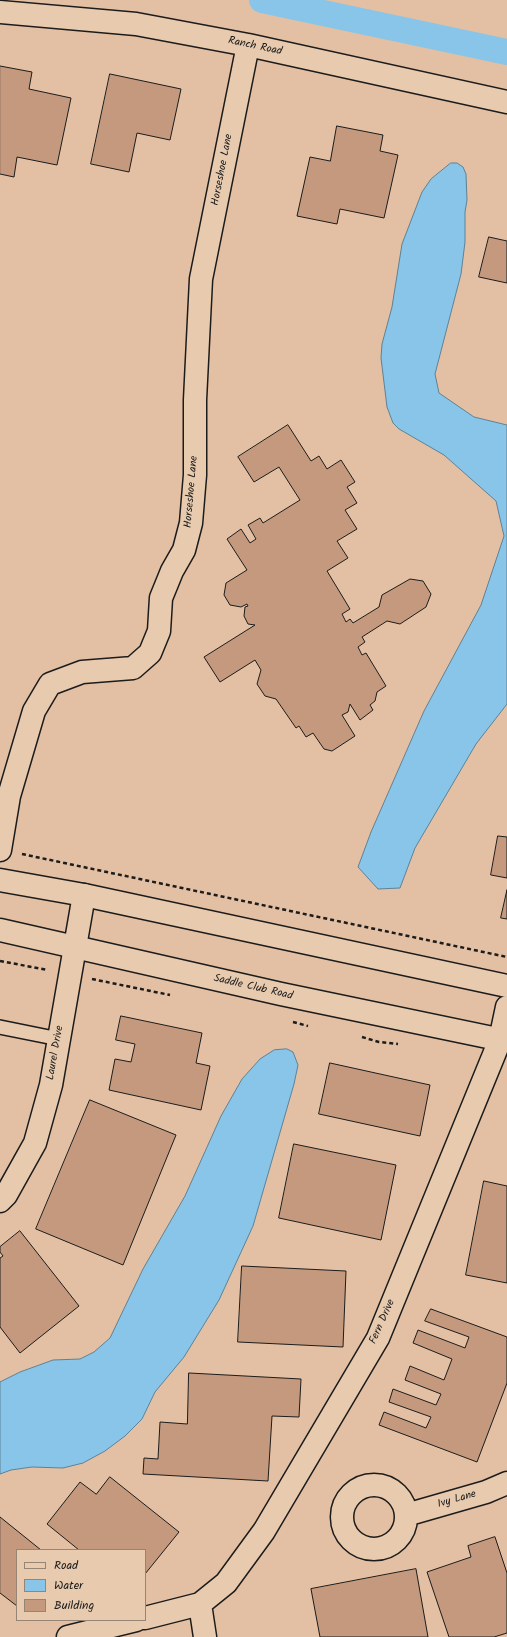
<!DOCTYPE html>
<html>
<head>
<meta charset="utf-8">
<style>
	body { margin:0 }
	#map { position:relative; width:507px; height:1637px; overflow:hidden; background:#e3c0a3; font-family:Kalam,sans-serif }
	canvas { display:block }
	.legend { position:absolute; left:16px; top:1549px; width:130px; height:72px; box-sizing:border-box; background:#e8caae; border:1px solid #968474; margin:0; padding:5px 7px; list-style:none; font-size:12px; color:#1c1c1c }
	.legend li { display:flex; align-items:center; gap:8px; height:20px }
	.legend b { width:20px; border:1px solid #968474 }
</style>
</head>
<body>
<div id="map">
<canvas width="507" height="1637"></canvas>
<ul class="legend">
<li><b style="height:5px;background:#e8caae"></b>Road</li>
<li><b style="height:11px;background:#88c5e8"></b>Water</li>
<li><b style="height:11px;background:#c4997e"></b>Building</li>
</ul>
</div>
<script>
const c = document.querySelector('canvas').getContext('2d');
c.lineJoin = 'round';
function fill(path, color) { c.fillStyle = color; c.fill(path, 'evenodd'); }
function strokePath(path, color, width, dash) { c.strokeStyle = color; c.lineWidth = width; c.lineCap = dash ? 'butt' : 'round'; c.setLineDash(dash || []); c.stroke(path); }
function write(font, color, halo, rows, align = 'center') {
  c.font = font + ' Kalam,sans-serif'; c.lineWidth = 4; c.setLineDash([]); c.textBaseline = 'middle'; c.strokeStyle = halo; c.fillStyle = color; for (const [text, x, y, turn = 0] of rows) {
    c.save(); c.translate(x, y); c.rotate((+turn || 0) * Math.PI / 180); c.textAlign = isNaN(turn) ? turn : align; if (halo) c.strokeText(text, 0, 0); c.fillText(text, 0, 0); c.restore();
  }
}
const water = new Path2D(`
	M 451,163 L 457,163 L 463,167 L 466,174 L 467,200 L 465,212 L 465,242 L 461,274 L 435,374 L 439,393 L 474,417 L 507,425 L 507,704 L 476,744 L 415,848 L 400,888 L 378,889 L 358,867 L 371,832 L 424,711 L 481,605 L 504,536 L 496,501 L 444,455 L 399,429 L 393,423 L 387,407 L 381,358 L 382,344 L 392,307 L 402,244 L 422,192 L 431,179 Z
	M 287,1049 L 293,1052 L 298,1065 L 294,1084 L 253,1226 L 219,1300 L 184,1357 L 155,1392 L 142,1419 L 125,1436 L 105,1451 L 83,1463 L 63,1468 L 32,1467 L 11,1470 L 0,1474 L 0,1382 L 20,1372 L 53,1360 L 80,1359 L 94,1352 L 110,1338 L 143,1269 L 185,1196 L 221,1116 L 242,1079 L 260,1059 L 274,1050 Z`);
fill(water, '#88c5e8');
strokePath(water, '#5d8196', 1);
strokePath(new Path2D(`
	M 262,0 L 507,52`), '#88c5e8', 26);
const building = new Path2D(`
	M 0,66 L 32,72 L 29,89 L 71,98 L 57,165 L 17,157 L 14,177 L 0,174 Z
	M 110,74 L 181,89 L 170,140 L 137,133 L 129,172 L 91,164 Z
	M 337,126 L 383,135 L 380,151 L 398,155 L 384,218 L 340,209 L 337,224 L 297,216 L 310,157 L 330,161 Z
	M 489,237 L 507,241 L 507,283 L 479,277 Z
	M 288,425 L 311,461 L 319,456 L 327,469 L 341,460 L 355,482 L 347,487 L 357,503 L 345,510 L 357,529 L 337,541 L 348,558 L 327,571 L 350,609 L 342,614 L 346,622 L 350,619 L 353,623 L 379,607 L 382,595 L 410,579 L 423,581 L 431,594 L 426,607 L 400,624 L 387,621 L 362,637 L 365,642 L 358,647 L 362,655 L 366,653 L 386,686 L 377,692 L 375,701 L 370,705 L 373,710 L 360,720 L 350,704 L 348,712 L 342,715 L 355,736 L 332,751 L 324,749 L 313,733 L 306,737 L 299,726 L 296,728 L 276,699 L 265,696 L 257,684 L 261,670 L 255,660 L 220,682 L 204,657 L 255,625 L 248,624 L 244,616 L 245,607 L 248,606 L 247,604 L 241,607 L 230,605 L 224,595 L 226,583 L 247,570 L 227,539 L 241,529 L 250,543 L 256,539 L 248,525 L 260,518 L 263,523 L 300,500 L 279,467 L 254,482 L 238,457 Z
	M 498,836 L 507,837 L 507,878 L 491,875 Z
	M 507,890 L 507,919 L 501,918 Z
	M 121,1016 L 202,1033 L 196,1063 L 210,1066 L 201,1110 L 109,1090 L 115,1059 L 131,1062 L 135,1044 L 116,1040 Z
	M 330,1063 L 430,1085 L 420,1136 L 319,1114 Z
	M 90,1100 L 176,1135 L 123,1265 L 36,1229 Z
	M 294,1144 L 396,1165 L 381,1240 L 279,1218 Z
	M 484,1181 L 507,1186 L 507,1283 L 466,1275 Z
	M 20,1231 L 79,1306 L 20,1353 L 0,1327 L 0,1258 L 3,1256 L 0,1252 L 0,1247 Z
	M 242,1266 L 346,1271 L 343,1347 L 238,1342 Z
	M 431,1309 L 507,1337 L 507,1383 L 477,1462 L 379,1425 L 384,1412 L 426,1428 L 431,1417 L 389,1402 L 393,1389 L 436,1405 L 441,1394 L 405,1380 L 410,1366 L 444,1380 L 452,1359 L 413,1343 L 418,1330 L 465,1348 L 469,1337 L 425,1321 Z
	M 189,1373 L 301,1379 L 299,1417 L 272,1416 L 268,1481 L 143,1474 L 144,1458 L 158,1459 L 160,1422 L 187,1424 Z
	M 110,1477 L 179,1532 L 145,1574 L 145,1550 L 79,1550 L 47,1524 L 80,1482 L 96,1494 Z
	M 0,1517 L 41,1550 L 17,1550 L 17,1606 L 0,1593 Z
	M 495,1537 L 507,1573 L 507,1633 L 494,1637 L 449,1637 L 427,1572 L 471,1557 L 468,1546 Z
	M 416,1569 L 428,1637 L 320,1637 L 311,1589 Z`);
fill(building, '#c4997e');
strokePath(building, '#1c1c1c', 1);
const lane = new Path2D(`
	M 0,1027 L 59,1039`);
const street = new Path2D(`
	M 0,12 L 136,24 L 248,45 L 507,102
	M 0,850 L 9,796 L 34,711 L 50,684 L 82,672 L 133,668 L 150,653 L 159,631 L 161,598 L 172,571 L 184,550 L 191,523 L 195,475 L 195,400 L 201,279 L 248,45
	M 0,1201 L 6,1195 L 35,1143 L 51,1085 L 84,895
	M342 1517a32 32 0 1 1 64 0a32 32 0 1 1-64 0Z
	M 406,1515 L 486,1492 L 507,1483
	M 200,1604 L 205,1637
	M 145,1618 L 200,1604 L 226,1583 L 264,1531 L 378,1338 L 500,1040 L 507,1007
	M 68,1637 L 136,1620`);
const secondary = new Path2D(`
	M 0,880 L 84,895 L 507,986
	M 0,930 L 281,994 L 507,1041`);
strokePath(lane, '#1c1c1c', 16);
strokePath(street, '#1c1c1c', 25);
strokePath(secondary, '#1c1c1c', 25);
strokePath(new Path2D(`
	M 22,854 L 507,957
	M 0,961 L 48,970
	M 92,979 L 170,995
	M 293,1022 L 308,1026
	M 362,1037 L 379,1042 L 398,1044`), '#1c1c1c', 2.5, [4, 3]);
strokePath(lane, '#e8caae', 13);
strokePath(street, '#e8caae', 22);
strokePath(secondary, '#e8caae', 22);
write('11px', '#1c1c1c', '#e8caae', [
	["Ranch Road",255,47,12],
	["Horseshoe Lane",223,170,-79],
	["Horseshoe Lane",192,492,-85],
	["Saddle Club Road",253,988,13],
	["Laurel Drive",56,1053,-80],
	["Fern Drive",383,1322,-66],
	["Ivy Lane",457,1500,-16]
]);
</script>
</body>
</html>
